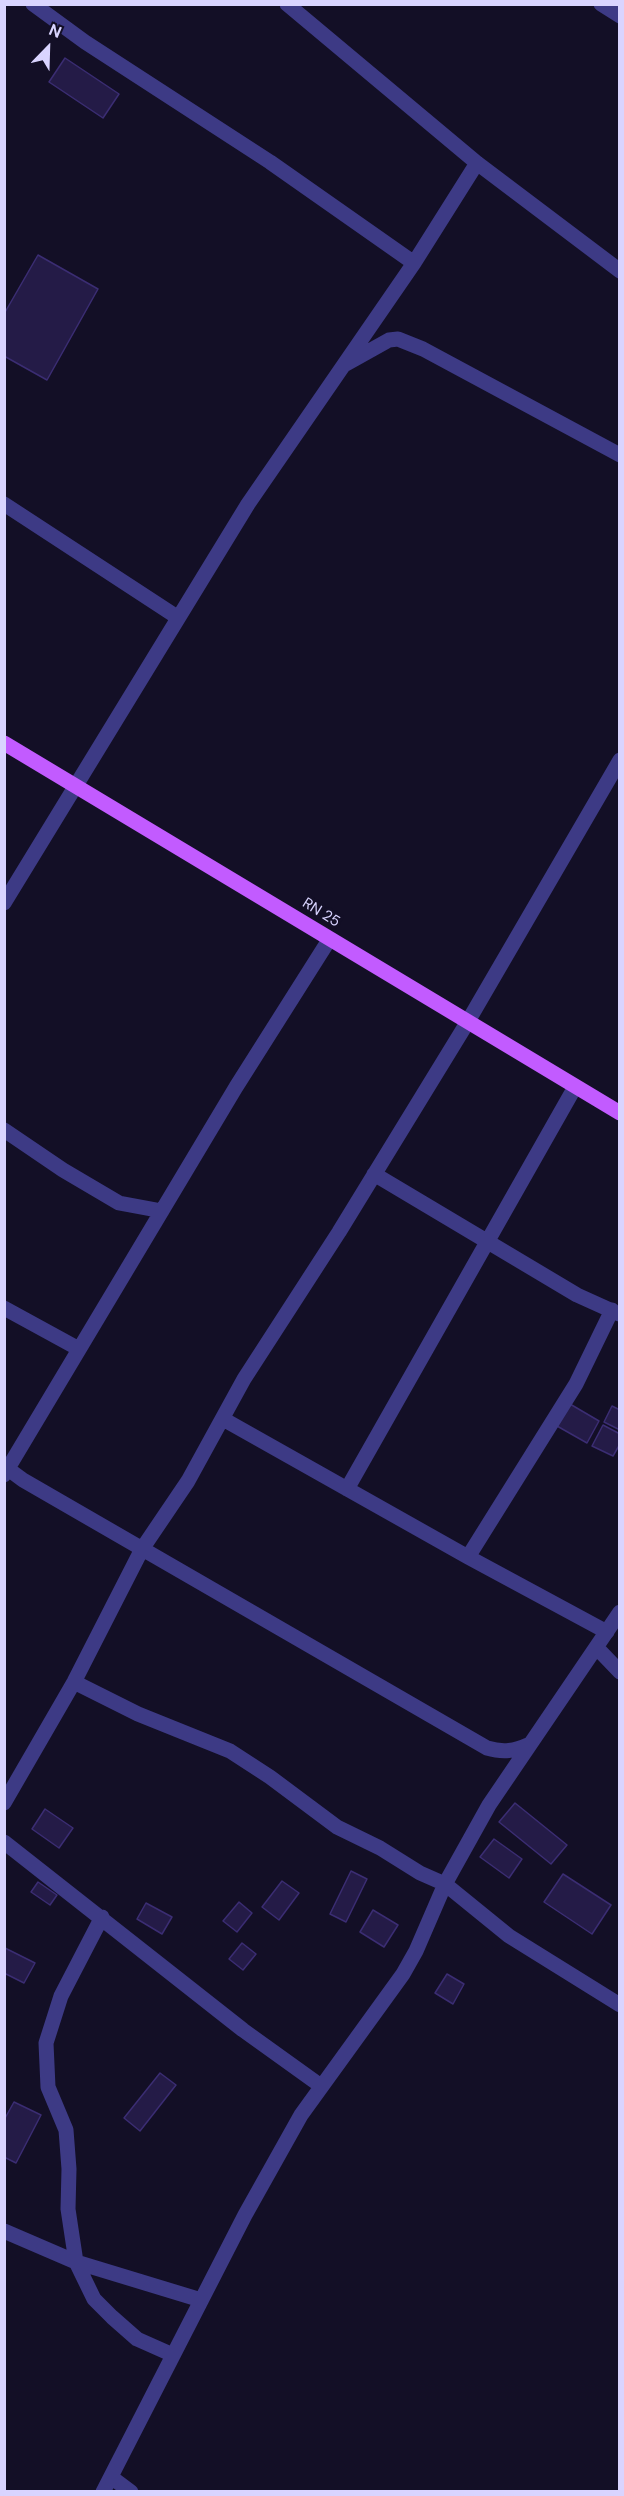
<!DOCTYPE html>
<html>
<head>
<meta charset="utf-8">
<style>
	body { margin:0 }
	#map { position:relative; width:624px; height:2496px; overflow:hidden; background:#130f26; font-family:"DM Sans",sans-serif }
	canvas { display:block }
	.frame { position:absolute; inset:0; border:6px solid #d9d4ff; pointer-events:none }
	.north { position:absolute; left:18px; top:18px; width:60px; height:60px; -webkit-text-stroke:4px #130f26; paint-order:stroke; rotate:23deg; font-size:16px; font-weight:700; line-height:24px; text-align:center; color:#d9d4ff }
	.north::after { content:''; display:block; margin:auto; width:21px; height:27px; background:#d9d4ff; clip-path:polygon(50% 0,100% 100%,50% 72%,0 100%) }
</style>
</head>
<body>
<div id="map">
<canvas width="624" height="2496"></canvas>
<div class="frame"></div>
<div class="north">N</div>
</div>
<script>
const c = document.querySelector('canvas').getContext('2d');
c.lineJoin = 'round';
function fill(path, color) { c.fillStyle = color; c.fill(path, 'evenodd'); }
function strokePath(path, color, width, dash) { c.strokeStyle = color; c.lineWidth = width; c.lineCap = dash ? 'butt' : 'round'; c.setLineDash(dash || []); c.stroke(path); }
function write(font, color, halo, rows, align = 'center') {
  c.font = font + ' "DM Sans",sans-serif'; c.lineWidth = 6; c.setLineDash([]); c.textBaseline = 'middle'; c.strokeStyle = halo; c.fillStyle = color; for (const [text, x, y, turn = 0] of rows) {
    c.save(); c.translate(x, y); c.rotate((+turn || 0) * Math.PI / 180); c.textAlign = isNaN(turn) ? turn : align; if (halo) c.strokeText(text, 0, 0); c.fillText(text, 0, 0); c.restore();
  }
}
const building = new Path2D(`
	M 65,58 L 119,94 L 103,118 L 49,82 Z
	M 38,255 L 98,289 L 47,380 L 4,356 L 4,314 Z
	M 570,1404 L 599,1421 L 587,1443 L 557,1426 Z
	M 612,1406 L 620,1410 L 620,1430 L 604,1422 Z
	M 603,1425 L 620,1434 L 620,1444 L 613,1456 L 592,1446 Z
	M 515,1803 L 567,1845 L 551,1864 L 499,1822 Z
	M 45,1809 L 73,1828 L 59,1848 L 32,1829 Z
	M 494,1839 L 522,1859 L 509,1878 L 480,1857 Z
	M 351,1871 L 367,1879 L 346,1922 L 330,1914 Z
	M 563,1874 L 611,1905 L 592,1934 L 544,1902 Z
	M 282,1881 L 299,1893 L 279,1920 L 262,1907 Z
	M 38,1882 L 57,1895 L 50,1905 L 31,1892 Z
	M 239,1902 L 252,1913 L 237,1932 L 223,1921 Z
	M 146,1903 L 172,1917 L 162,1934 L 137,1919 Z
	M 373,1910 L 398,1925 L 384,1947 L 360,1932 Z
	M 242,1943 L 256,1954 L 243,1970 L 229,1959 Z
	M 5,1948 L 35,1963 L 24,1983 L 4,1973 Z
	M 447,1974 L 464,1984 L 453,2004 L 435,1993 Z
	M 160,2073 L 176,2085 L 140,2131 L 124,2118 Z
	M 14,2102 L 41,2115 L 16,2163 L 4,2157 L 4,2120 Z`);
fill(building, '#241b47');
strokePath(building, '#3b2d73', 1.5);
strokePath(new Path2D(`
	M 33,4 L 85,42 L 270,162 L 414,263
	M 287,4 L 477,163 L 620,271
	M 601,4 L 620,16
	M 346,364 L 389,340 L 398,339 L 423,349 L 620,455
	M 4,504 L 177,617
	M 4,903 L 248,504 L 414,263 L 477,163
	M 4,1130 L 63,1170 L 119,1203 L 162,1211
	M 374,1174 L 577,1295 L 619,1314
	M 4,1308 L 79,1349
	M 223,1419 L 468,1557 L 607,1632
	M 4,1466 L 23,1480 L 487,1748 C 504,1753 514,1751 530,1744
	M 4,1475 L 236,1087 L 329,940
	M 347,1489 L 575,1087
	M 468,1557 L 576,1384 L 612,1310
	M 597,1648 L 620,1672
	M 74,1682 L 138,1714 L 230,1751 L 270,1777 L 337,1827 L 380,1848 L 420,1873 L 445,1884 L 509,1936 L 620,2005
	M 4,1803 L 74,1682 L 142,1549 L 188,1481 L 244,1379 L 339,1232 L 467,1023 L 620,760
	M 4,1842 L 243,2030 L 321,2086
	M 102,1917 L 61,1996 L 46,2043 L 48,2087 L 66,2130 L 69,2169 L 68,2209 L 76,2262 L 94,2299 L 112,2317 L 137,2339 L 173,2355
	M 4,2231 L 76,2262 L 201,2300
	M 111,2477 L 131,2492
	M 103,2492 L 245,2215 L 301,2115 L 403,1974 L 416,1951 L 445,1884 L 489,1805 L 620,1612`), '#3d3a85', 15);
strokePath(new Path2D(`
	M 4,743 L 620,1113`), '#c25bff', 15);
write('15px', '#d9d4ff', '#130f26', [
	["RN 25",321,913,32]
]);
</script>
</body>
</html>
